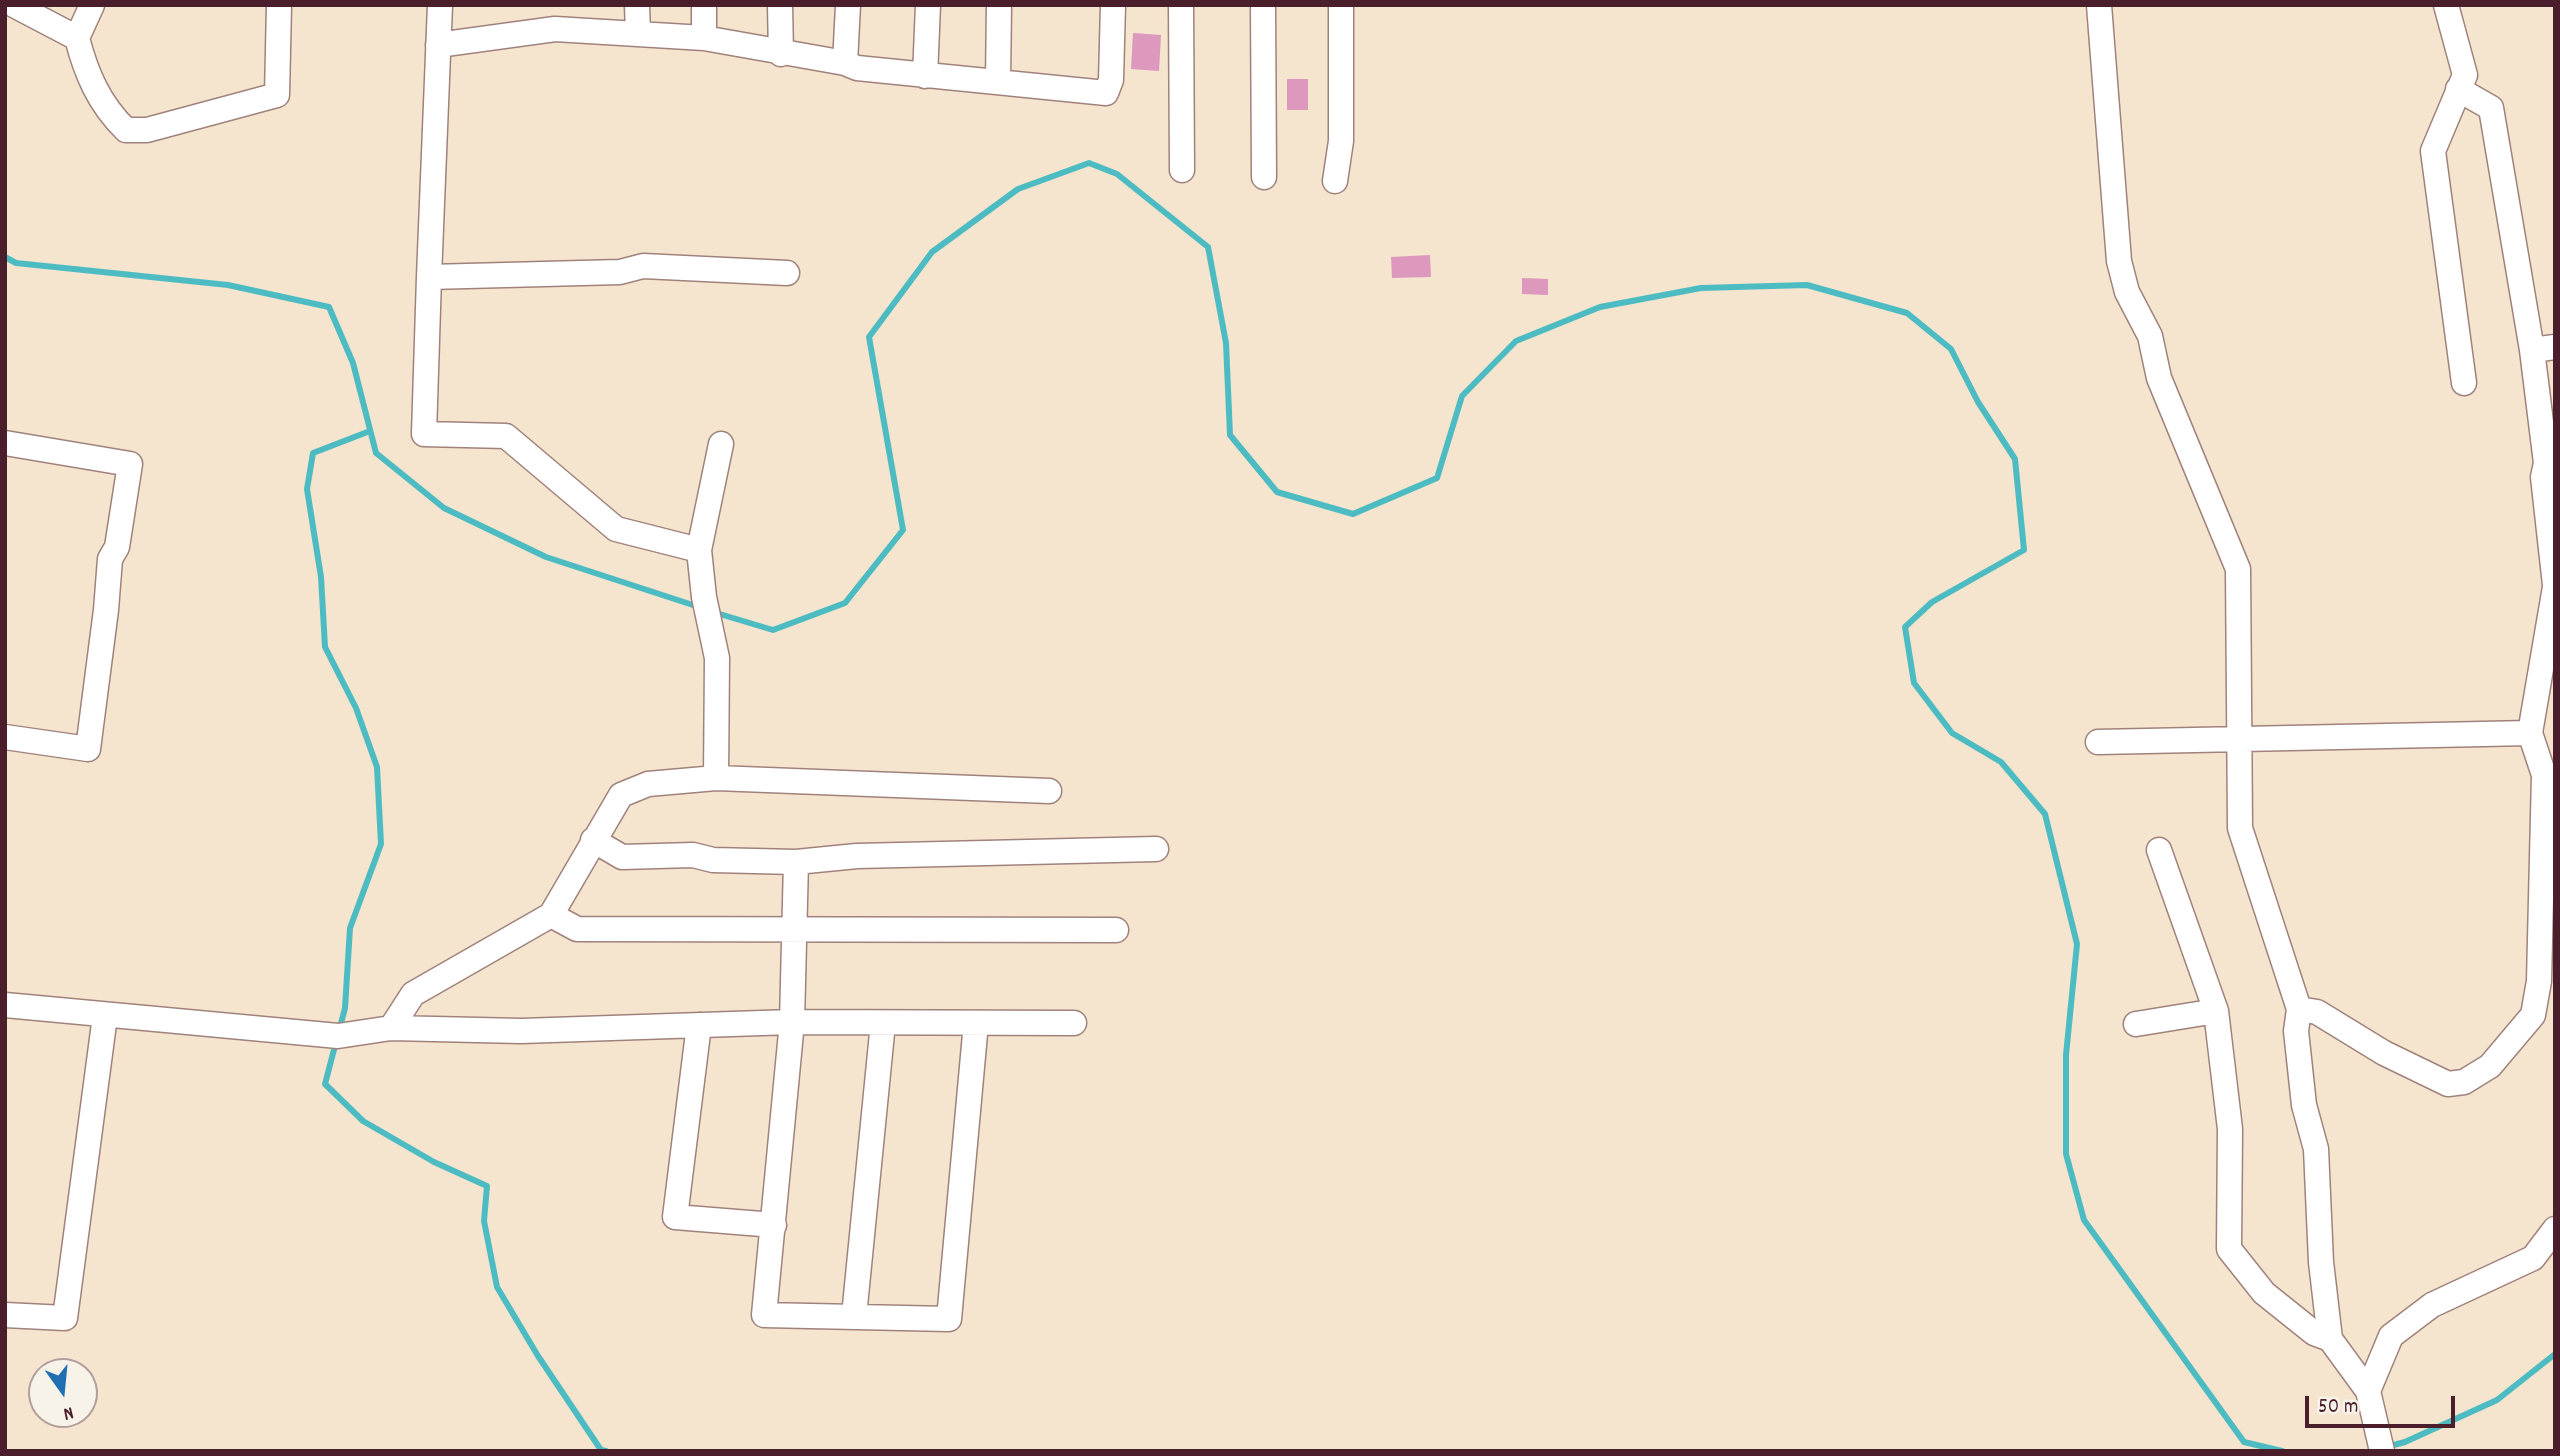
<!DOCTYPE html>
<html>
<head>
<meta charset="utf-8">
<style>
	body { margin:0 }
	#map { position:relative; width:2560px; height:1456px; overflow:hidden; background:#f5e4ce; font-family:Dekko,sans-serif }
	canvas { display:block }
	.frame { position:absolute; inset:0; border:7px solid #4a1f2b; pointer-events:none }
	.north { position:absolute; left:28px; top:1358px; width:70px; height:70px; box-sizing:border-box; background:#f7f3e8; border:2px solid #b29e9c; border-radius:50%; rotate:165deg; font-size:19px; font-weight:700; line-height:28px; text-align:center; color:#4a1f2b }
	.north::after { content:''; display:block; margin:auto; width:24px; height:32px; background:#1f6fb2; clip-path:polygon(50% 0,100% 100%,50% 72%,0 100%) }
	.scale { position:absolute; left:2305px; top:1396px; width:150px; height:32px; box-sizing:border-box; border:4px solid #4a1f2b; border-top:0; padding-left:9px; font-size:21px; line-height:24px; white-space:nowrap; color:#4a1f2b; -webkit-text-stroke:5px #f7f3e8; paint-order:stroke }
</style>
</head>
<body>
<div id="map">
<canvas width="2560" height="1456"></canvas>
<div class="frame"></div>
<div class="north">N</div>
<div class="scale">50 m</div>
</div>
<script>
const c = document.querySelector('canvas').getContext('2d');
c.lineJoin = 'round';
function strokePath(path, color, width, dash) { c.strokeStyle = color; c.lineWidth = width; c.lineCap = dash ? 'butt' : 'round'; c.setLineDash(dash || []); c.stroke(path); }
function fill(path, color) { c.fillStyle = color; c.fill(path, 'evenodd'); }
strokePath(new Path2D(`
	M 5,257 L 16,263 L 228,285 L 329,307 L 353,363 L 376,453 L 444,508 L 546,557 L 699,607
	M 713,612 L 773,630 L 845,603 L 903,530 L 869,337 L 932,252 L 1018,189 L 1089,163 L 1117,174 L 1208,247 L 1226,343 L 1230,435 L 1277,492 L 1353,514 L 1437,478 L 1462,396 L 1516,341 L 1600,307 L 1701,288 L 1807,285 L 1907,313 L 1951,349 L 1978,402 L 2015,459 L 2024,550 L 1932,602 L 1905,627 L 1914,683 L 1952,733 L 2001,762 L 2045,814 L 2077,944 L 2066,1055 L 2066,1154 L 2084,1220 L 2244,1442 L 2282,1451
	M 339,1031 L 345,1008 L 350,928 L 381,844 L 377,767 L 356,708 L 325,647 L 321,577 L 307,489 L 313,453 L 370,431
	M 336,1042 L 325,1084 L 363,1121 L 434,1162 L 487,1186 L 484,1221 L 497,1287 L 538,1356 L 601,1450 L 606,1451
	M 2386,1447 L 2405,1442 L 2497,1400 L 2555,1354`), '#4dbcc2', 6);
fill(new Path2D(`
	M 1133,33 L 1161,35 L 1159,71 L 1131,69 Z
	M 1287,79 L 1308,79 L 1308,110 L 1287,110 Z
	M 1430,255 L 1431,277 L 1392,278 L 1391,257 Z
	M 1522,278 L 1548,279 L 1548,295 L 1522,294 Z`), '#dc98bd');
const minor = new Path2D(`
	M 14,5 L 77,38 L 92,5
	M 440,5 L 429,277 L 620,272 L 643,266 L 787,273
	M 637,5 L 638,33
	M 704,5 L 704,38
	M 780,5 L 781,54
	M 1181,5 L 1182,170
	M 1263,5 L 1264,177
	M 2099,5 L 2119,261 L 2127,292 L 2150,336 L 2159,378 L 2238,569 L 2240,828 L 2299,1009 L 2296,1031 L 2304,1105 L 2316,1149 L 2321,1262 L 2330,1339 L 2368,1391 L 2382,1451
	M 2446,5 L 2465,75 L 2433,151 L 2464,383
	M 77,38 C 86,73 99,104 126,130 L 147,130 L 277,95 L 279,5
	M 438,45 L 555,29 L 704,38 L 845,63 L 857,68 L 1106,93 L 1111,80 L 1113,5
	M 845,63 L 848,5
	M 925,76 L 928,5
	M 998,81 L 999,5
	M 2458,89 L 2491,108 L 2532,350 L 2546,463 L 2543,477 L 2555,585
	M 1335,181 L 1341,141 L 1341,5
	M 429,277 L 424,434 L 506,436 L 616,529 L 699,550 L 704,597 L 717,658 L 716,778
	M 2532,350 L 2555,347
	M 5,443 L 130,464 L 117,547 L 110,559 L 106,610 L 88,749 L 5,737
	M 699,550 L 721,444
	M 2530,733 L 2544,775 L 2555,778
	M 2098,742 L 2530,733 L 2555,587
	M 593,840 L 622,857 L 693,855 L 713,860 L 796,862 L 857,856 L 1156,849
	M 2159,850 L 2216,1011 L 2230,1129 L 2229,1249 L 2264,1293 L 2314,1333 L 2330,1339
	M 796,862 L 792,1022 L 764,1315 L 949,1319 L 976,1023
	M 551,915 L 577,929 L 1116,930
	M 5,1005 L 338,1036 L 391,1028 L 521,1031 L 792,1022 L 1074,1023
	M 2299,1009 L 2317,1012 L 2384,1053 L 2448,1084 L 2464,1082 L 2490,1066 L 2533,1015 L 2539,981 L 2544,775
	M 2136,1024 L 2216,1011
	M 699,1025 L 675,1217 L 774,1225
	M 391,1028 L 413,994 L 551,915 L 621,795 L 648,784 L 716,778 L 1049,791
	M 5,1315 L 65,1318 L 105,1016
	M 854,1316 L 883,1023
	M 2368,1391 L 2391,1336 L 2432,1305 L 2533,1258 L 2555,1229`);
strokePath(minor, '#a0827c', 27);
strokePath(minor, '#fff', 24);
</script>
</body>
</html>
